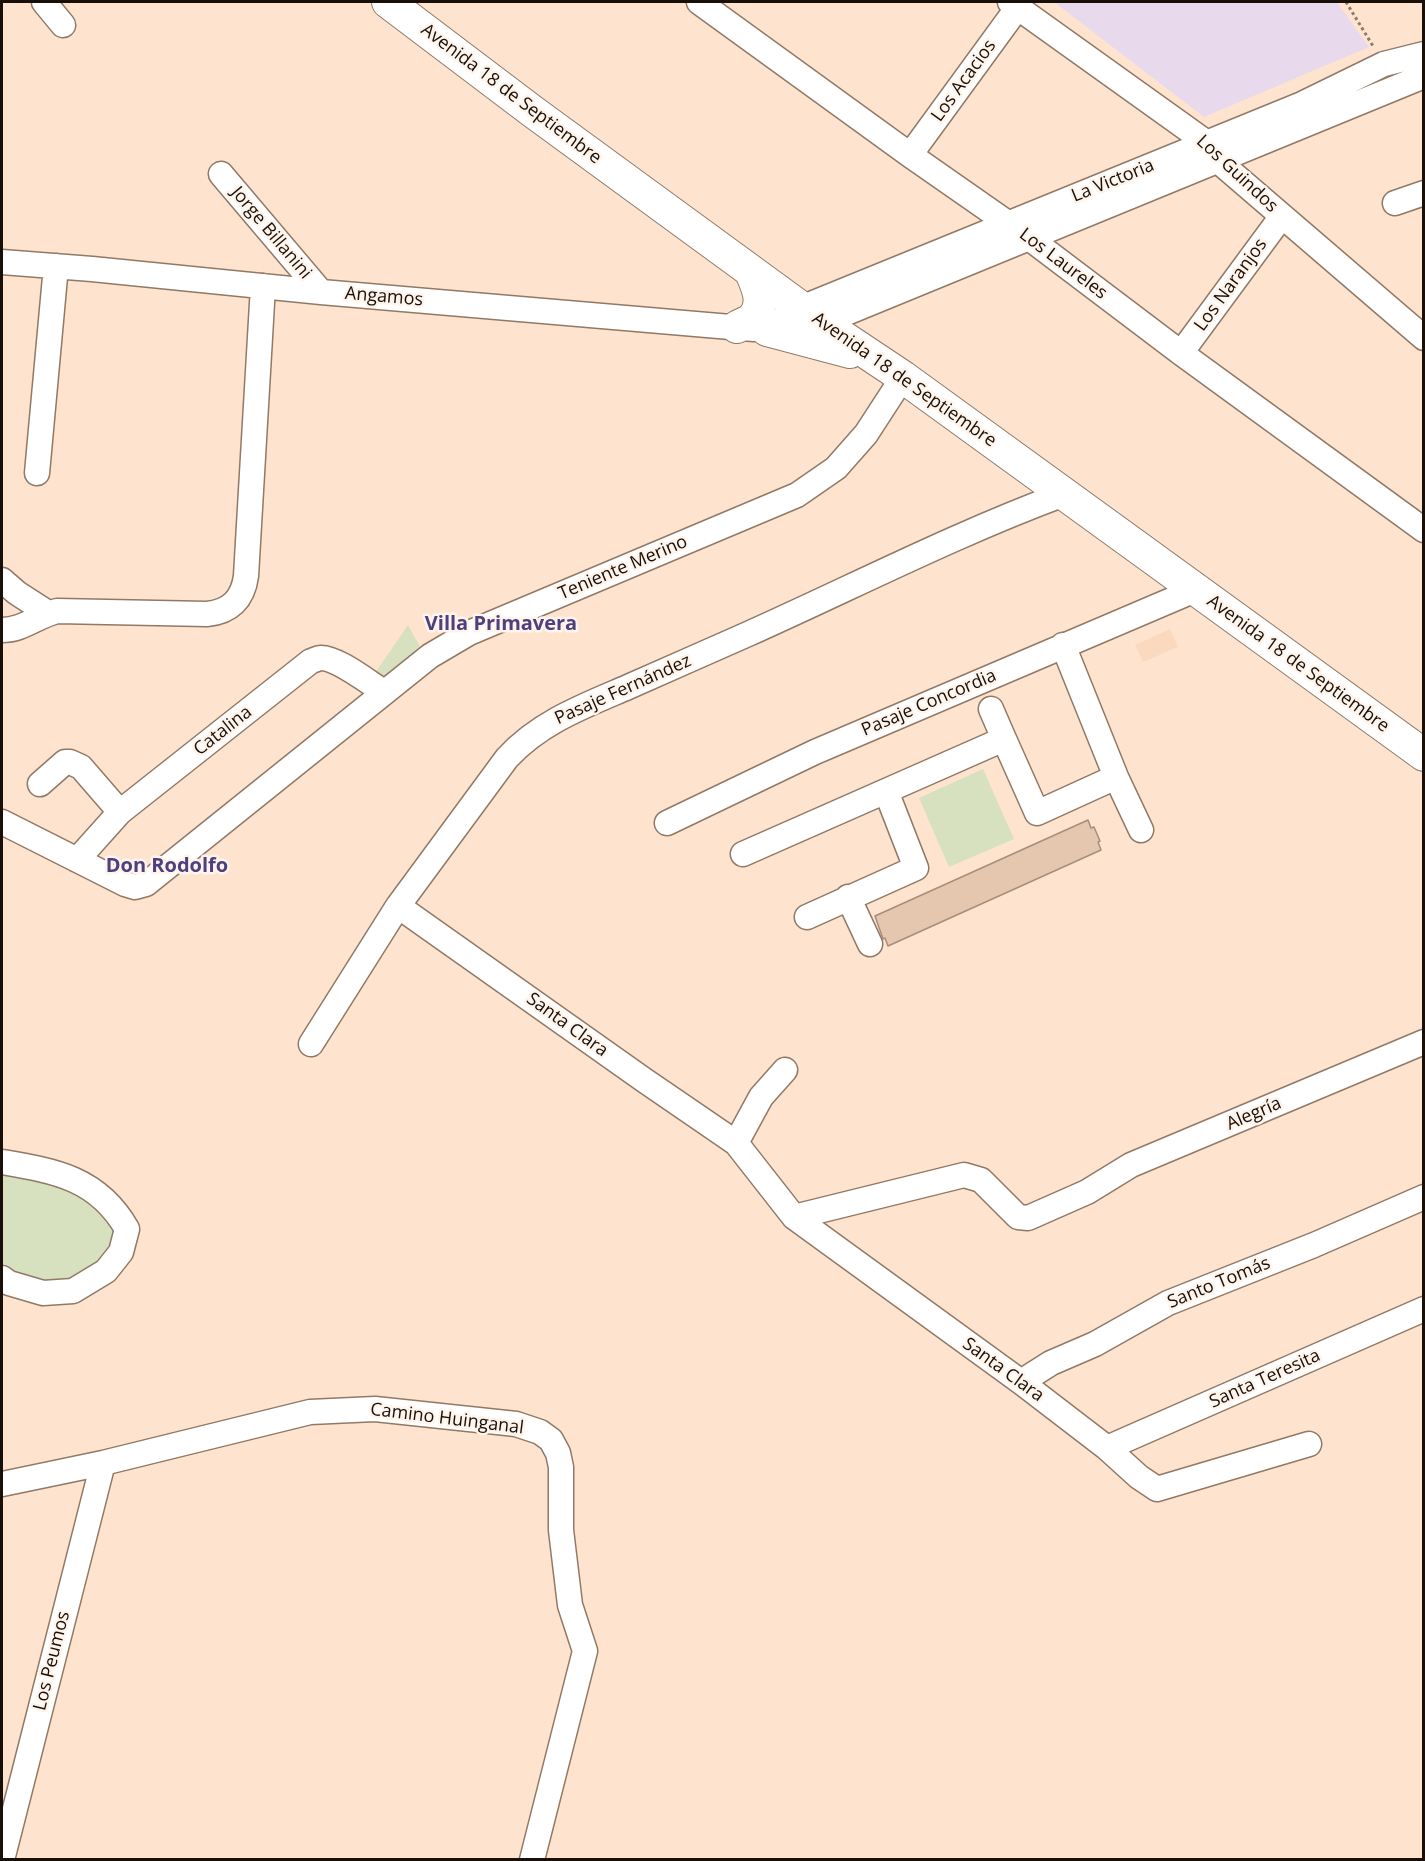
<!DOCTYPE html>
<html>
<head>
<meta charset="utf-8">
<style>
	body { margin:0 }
	#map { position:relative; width:1425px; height:1861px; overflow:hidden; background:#fee4cf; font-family:"Open Sans",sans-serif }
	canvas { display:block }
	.frame { position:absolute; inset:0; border:3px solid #170f08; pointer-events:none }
</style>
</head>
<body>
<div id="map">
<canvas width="1425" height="1861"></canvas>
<div class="frame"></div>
</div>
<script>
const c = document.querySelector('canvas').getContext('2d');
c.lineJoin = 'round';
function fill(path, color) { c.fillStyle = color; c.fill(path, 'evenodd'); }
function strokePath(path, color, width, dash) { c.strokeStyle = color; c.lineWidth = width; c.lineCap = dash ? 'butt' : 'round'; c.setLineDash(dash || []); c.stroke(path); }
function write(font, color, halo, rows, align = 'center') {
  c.font = font + ' "Open Sans",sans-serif'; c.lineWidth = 5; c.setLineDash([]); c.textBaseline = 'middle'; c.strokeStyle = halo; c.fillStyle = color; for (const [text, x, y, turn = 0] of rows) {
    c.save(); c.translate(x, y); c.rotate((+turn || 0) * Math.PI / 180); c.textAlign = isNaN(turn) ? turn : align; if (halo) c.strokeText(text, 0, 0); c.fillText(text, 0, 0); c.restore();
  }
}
fill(new Path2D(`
	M 1170,629 L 1178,647 L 1143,662 L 1135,645 Z`), '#fad9bf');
fill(new Path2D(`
	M 1054,2 L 1337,2 L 1369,47 L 1204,117 Z`), '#e8d9ec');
fill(new Path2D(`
	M 408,625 L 420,647 L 381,681 L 373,676 Z
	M 983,769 L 1014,839 L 949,867 L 919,798 Z
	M 2,1171 L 61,1186 L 94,1201 L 117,1236 L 101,1267 L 76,1286 L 2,1274 Z`), '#d7e0bf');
const building = new Path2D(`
	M 1088,820 L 1091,828 L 1094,827 L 1100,841 L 1098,842 L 1101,850 L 888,946 L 885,938 L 883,939 L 875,916 Z`);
fill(building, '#e5c7b0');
strokePath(building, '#a68e7a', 1.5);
const minor = new Path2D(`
	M 44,2 L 63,25
	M 699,2 L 910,155 L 1029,238 L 1181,353 L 1424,530
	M 1010,2 L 1207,143 L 1217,160 L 1424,338
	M 910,155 L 1018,7
	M 221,174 L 321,292
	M 1395,203 L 1424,193
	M 2,262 L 92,269 L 321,292 L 754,329
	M 809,326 L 822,323 L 1424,76
	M 767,330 L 785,317 L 801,308 L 1302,104 L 1384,64 L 1424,54
	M 1181,353 L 1282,216
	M 37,473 L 56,266
	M 2,580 L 17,593 L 48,613
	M 2,630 C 23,630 37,616 57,611 L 207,614 C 230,612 243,599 246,576 L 263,286
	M 991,709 L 1004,739
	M 1116,777 L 1141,830
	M 40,784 L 65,762 L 70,762 L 81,767 L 120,812
	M 2,822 L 125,884 L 135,887 L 146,884 L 430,656 L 469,633 L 797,495 L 836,468 L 866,434 L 903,377
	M 667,823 L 815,752 L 1195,590
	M 743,854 L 886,791
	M 77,860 L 120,812 L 311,661 C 312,661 319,658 320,658 C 337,657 369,683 384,692
	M 848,897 L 870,944
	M 398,906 L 644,1080 L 736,1143 L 794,1217 L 1021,1382 L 1107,1448 L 1139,1477 L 1157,1489 L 1309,1444
	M 807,917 L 916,868 L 886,791 L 1004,739 L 1037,813 L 1116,777 L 1063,645
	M 311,1044 L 398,906 L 507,758 C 540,722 584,706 628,687 C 668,669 708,652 748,634 C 853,587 956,534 1064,494
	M 736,1143 L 761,1097 L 785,1070
	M 2,1162 C 55,1171 98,1178 127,1229 L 121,1252 L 106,1271 L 73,1291 L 43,1293 L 9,1283 L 2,1278
	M 794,1217 L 964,1175 L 981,1180 L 1018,1217 L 1028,1218 L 1087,1192 L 1131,1165 L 1424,1042
	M 1021,1382 L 1051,1363 L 1095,1344 L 1168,1303 L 1314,1245 L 1424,1197
	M 1107,1448 L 1424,1309
	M 2,1484 L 103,1463 L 310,1412 L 375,1409 L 516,1424 L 540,1432 L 551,1440 L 558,1453 L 561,1467 L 561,1530 L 570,1605 L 585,1651 L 532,1860
	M 2,1860 L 103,1463`);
const major = new Path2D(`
	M 388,2 L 532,111 L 822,323 L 903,377 L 1424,755
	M 737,327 C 742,324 749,322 753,318 C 766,304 757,286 751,272
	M 767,330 L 850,352`);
strokePath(minor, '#917966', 27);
strokePath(major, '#917966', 34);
strokePath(new Path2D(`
	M 1346,2 L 1373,46`), '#8d7c6e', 3, [3, 3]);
strokePath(minor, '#fff', 24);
strokePath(major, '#fff', 32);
write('18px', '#170f08', '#fff4ec', [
	["Los Acacios",964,81,-54],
	["Avenida 18 de Septiembre",511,94,37],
	["Los Guindos",1237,174,43],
	["La Victoria",1113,181,-22],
	["Jorge Billanini",271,233,50],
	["Los Laureles",1063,264,37],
	["Los Naranjos",1231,285,-54],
	["Angamos",384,297,5],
	["Avenida 18 de Septiembre",904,380,35],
	["Teniente Merino",623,568,-23],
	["Avenida 18 de Septiembre",1298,664,36],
	["Pasaje Fernández",623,690,-24],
	["Pasaje Concordia",929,703,-23],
	["Catalina",223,731,-38],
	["Santa Clara",567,1025,36],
	["Alegría",1254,1114,-23],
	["Santo Tomás",1219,1283,-22],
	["Santa Clara",1003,1370,36],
	["Santa Teresita",1265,1379,-24],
	["Camino Huinganal",447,1419,7],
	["Los Peumos",52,1661,-76]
]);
write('bold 20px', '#4e407e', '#fff4ec', [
	["Villa Primavera",501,624],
	["Don Rodolfo",167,866]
]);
</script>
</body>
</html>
